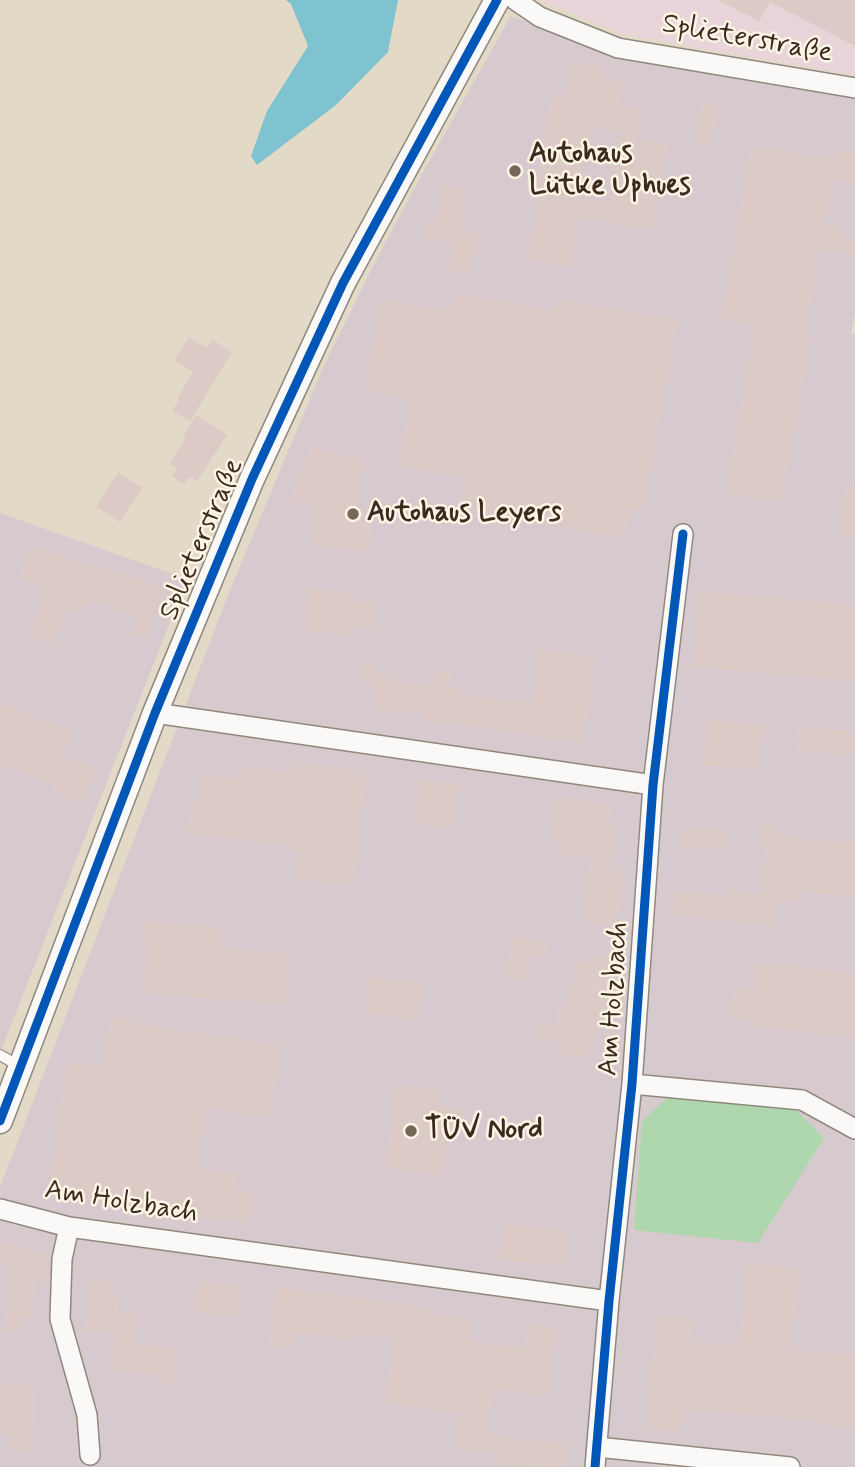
<!DOCTYPE html>
<html>
<head>
<meta charset="utf-8">
<style>
	body { margin:0 }
	canvas { display:block; background:#e2d9c7 }
</style>
</head>
<body>
<canvas width="855" height="1467"></canvas>
<script>
const c = document.querySelector('canvas').getContext('2d');
c.lineJoin = 'round';
function fill(path, color) { c.fillStyle = color; c.fill(path, 'evenodd'); }
function strokePath(path, color, width, dash) { c.strokeStyle = color; c.lineWidth = width; c.lineCap = dash ? 'butt' : 'round'; c.setLineDash(dash || []); c.stroke(path); }
function write(font, color, halo, rows, align = 'center') {
  c.font = font + ' Mynerve,sans-serif'; c.lineWidth = 5; c.setLineDash([]); c.textBaseline = 'middle'; c.strokeStyle = halo; c.fillStyle = color; for (const [text, x, y, turn = 0] of rows) {
    c.save(); c.translate(x, y); c.rotate((+turn || 0) * Math.PI / 180); c.textAlign = isNaN(turn) ? turn : align; if (halo) c.strokeText(text, 0, 0); c.fillText(text, 0, 0); c.restore();
  }
}
fill(new Path2D(`
	M 540,0 L 855,0 L 855,76 L 621,34 Z`), '#e9d4d9');
fill(new Path2D(`
	M 511,16 L 615,55 L 855,97 L 855,311 L 851,333 L 855,334 L 855,1467 L 0,1467 L 0,1187 L 230,590 L 323,368 L 376,260 L 426,167 Z
	M 0,513 L 187,579 L 0,1053 Z`), '#d6cace');
fill(new Path2D(`
	M 667,1098 L 794,1108 L 824,1138 L 758,1243 L 634,1230 L 642,1122 Z`), '#aed7ad');
fill(new Path2D(`
	M 286,0 L 398,0 L 388,52 L 336,105 L 257,165 L 251,156 L 267,111 L 308,46 L 291,4 Z`), '#7fc3d0');
fill(new Path2D(`
	M 718,0 L 855,0 L 855,46 L 770,2 L 759,21 Z
	M 573,61 L 604,66 L 601,79 L 622,83 L 618,105 L 641,109 L 636,140 L 668,145 L 653,229 L 579,217 L 570,267 L 528,260 L 540,191 L 535,190 L 552,92 L 568,95 ZM 591,126 L 620,132 L 608,202 L 579,198 Z
	M 702,103 L 718,106 L 710,148 L 694,146 Z
	M 751,146 L 835,160 L 837,151 L 855,154 L 855,184 L 832,180 L 824,225 L 842,228 L 841,237 L 855,239 L 855,255 L 820,249 L 805,333 L 811,334 L 781,501 L 726,492 L 755,325 L 721,319 Z
	M 443,185 L 467,189 L 460,231 L 477,234 L 471,275 L 449,271 L 454,244 L 424,238 L 427,221 L 436,222 Z
	M 461,294 L 554,310 L 555,299 L 677,320 L 643,509 L 630,507 L 624,538 L 460,507 L 466,478 L 399,466 L 410,399 L 365,391 L 381,299 L 449,311 L 451,301 Z
	M 189,337 L 207,348 L 213,340 L 232,352 L 190,421 L 172,411 L 179,400 L 177,399 L 193,372 L 174,361 Z
	M 197,415 L 227,435 L 197,481 L 189,477 L 184,484 L 172,476 L 177,468 L 169,464 L 185,439 L 184,434 Z
	M 311,447 L 363,459 L 359,507 L 373,509 L 369,551 L 313,546 L 316,504 L 289,502 Z
	M 118,472 L 142,488 L 120,522 L 96,507 Z
	M 846,486 L 855,486 L 855,538 L 839,535 Z
	M 29,546 L 164,587 L 146,639 L 130,633 L 139,616 L 92,601 L 76,615 L 67,605 L 54,646 L 29,638 L 46,587 L 19,578 Z
	M 309,589 L 353,592 L 352,601 L 378,603 L 376,629 L 350,627 L 350,635 L 306,632 Z
	M 700,591 L 855,605 L 855,681 L 693,666 Z
	M 539,650 L 595,657 L 583,742 L 460,724 L 422,721 L 422,714 L 373,710 L 375,683 L 362,682 L 363,661 L 378,662 L 376,676 L 394,677 L 393,682 L 433,685 L 435,670 L 451,672 L 449,687 L 459,688 L 458,694 L 532,704 Z
	M 0,703 L 73,731 L 63,755 L 95,768 L 81,803 L 52,791 L 54,785 L 0,764 Z
	M 708,720 L 763,725 L 759,770 L 704,765 Z
	M 798,726 L 854,732 L 852,755 L 796,750 Z
	M 296,763 L 366,771 L 353,885 L 296,879 L 300,851 L 286,849 L 287,845 L 188,833 L 191,799 L 199,800 L 202,774 L 239,779 L 241,766 L 295,773 Z
	M 421,780 L 459,785 L 453,828 L 415,823 Z
	M 557,797 L 612,805 L 609,827 L 615,828 L 609,869 L 623,871 L 616,927 L 582,922 L 591,858 L 560,854 L 562,843 L 551,842 Z
	M 761,825 L 777,827 L 777,836 L 855,843 L 855,896 L 799,891 L 798,902 L 777,901 L 775,926 L 673,914 L 675,891 L 727,896 L 727,890 L 762,894 L 766,846 L 759,845 Z
	M 681,828 L 725,831 L 723,850 L 679,846 Z
	M 142,921 L 221,927 L 219,948 L 289,954 L 285,1004 L 144,993 L 148,944 L 140,943 Z
	M 512,936 L 548,942 L 545,958 L 529,956 L 526,981 L 506,979 Z
	M 587,957 L 609,958 L 607,982 L 627,984 L 626,997 L 607,996 L 604,1024 L 597,1023 L 595,1040 L 590,1039 L 588,1059 L 560,1055 L 561,1042 L 539,1040 L 540,1023 L 557,1025 L 558,1005 L 567,1006 L 568,990 L 573,991 L 575,962 L 587,962 Z
	M 757,963 L 785,966 L 785,963 L 800,964 L 799,968 L 855,973 L 855,1037 L 751,1026 L 752,1021 L 731,1019 L 734,989 L 754,991 Z
	M 369,977 L 422,984 L 417,1020 L 365,1013 Z
	M 111,1016 L 138,1020 L 137,1024 L 280,1045 L 270,1117 L 206,1108 L 197,1169 L 236,1174 L 233,1191 L 253,1193 L 250,1223 L 48,1195 L 67,1061 L 104,1066 L 102,1056 L 105,1038 L 108,1038 Z
	M 395,1085 L 438,1090 L 436,1106 L 464,1109 L 462,1132 L 447,1131 L 442,1175 L 386,1168 Z
	M 503,1224 L 567,1231 L 563,1266 L 499,1259 Z
	M 0,1241 L 47,1253 L 46,1256 L 50,1257 L 49,1282 L 35,1280 L 33,1318 L 20,1317 L 19,1331 L 4,1331 L 6,1309 L 11,1309 L 13,1266 L 0,1264 Z
	M 747,1263 L 799,1268 L 791,1349 L 855,1356 L 855,1428 L 817,1424 L 819,1421 L 683,1409 L 681,1432 L 647,1428 L 651,1380 L 646,1380 L 648,1364 L 653,1364 L 657,1316 L 692,1319 L 690,1342 L 739,1346 Z
	M 90,1280 L 112,1282 L 111,1294 L 120,1294 L 118,1312 L 139,1314 L 136,1344 L 178,1348 L 175,1384 L 158,1383 L 159,1375 L 111,1370 L 115,1333 L 85,1330 Z
	M 198,1281 L 241,1287 L 237,1317 L 194,1311 Z
	M 277,1287 L 409,1305 L 427,1309 L 426,1313 L 472,1320 L 469,1341 L 524,1348 L 528,1324 L 557,1328 L 547,1396 L 493,1388 L 486,1435 L 570,1444 L 567,1467 L 496,1465 L 497,1453 L 455,1449 L 459,1413 L 385,1403 L 394,1339 L 355,1334 L 354,1340 L 294,1332 L 292,1349 L 268,1346 Z
	M 0,1385 L 34,1385 L 34,1431 L 28,1454 L 8,1450 L 11,1436 L 0,1435 Z`), '#dbcac5');
const service = new Path2D(`
	M 0,1055 L 21,1067`);
const minor = new Path2D(`
	M 515,0 L 540,17 L 618,48 L 855,88
	M 155,713 L 653,785
	M 632,1084 L 802,1100 L 855,1129
	M 0,1209 L 69,1227 L 609,1301
	M 69,1227 L 62,1259 L 60,1319 L 87,1415 L 90,1455
	M 597,1447 L 790,1467
	M 595,1467 L 609,1301 L 632,1084 L 653,785 L 683,534`);
const tertiary = new Path2D(`
	M 0,1121 L 155,713 L 252,479 L 343,283 L 497,0`);
strokePath(service, '#90887d', 12);
strokePath(minor, '#90887d', 22);
strokePath(tertiary, '#90887d', 27);
strokePath(service, '#fbf9f7', 10);
strokePath(minor, '#fbf9f7', 19);
strokePath(tertiary, '#fbf9f7', 24);
strokePath(new Path2D(`
	M 0,1121 L 155,713 L 252,479 L 343,283 L 497,0
	M 595,1467 L 609,1301 L 632,1084 L 653,785 L 683,534`), '#0057b8', 9);
for (const [x, y, r, color] of [
	[515,171,7,"#756759"],
	[353,514,7,"#756759"],
	[411,1131,7,"#756759"]
]) { const dot = new Path2D(); dot.arc(x, y, r, 0, 2 * Math.PI); c.fillStyle = color; c.fill(dot); strokePath(dot, '#fcf5e5', 2.5); }
write('28px', '#3b2a1e', '#fcf5e5', [
	["Splieterstraße",747,40,10],
	["Splieterstraße",203,540,-67],
	["Am Holzbach",615,999,-86],
	["Am Holzbach",121,1203,9]
]);
write('bold 28px', '#3b2a1e', '#fcf5e5', [
	["Autohaus",529,155],
	["Lütke Uphues",529,187],
	["Autohaus Leyers",367,514],
	["TÜV Nord",425,1131]
], 'left');
</script>
</body>
</html>
